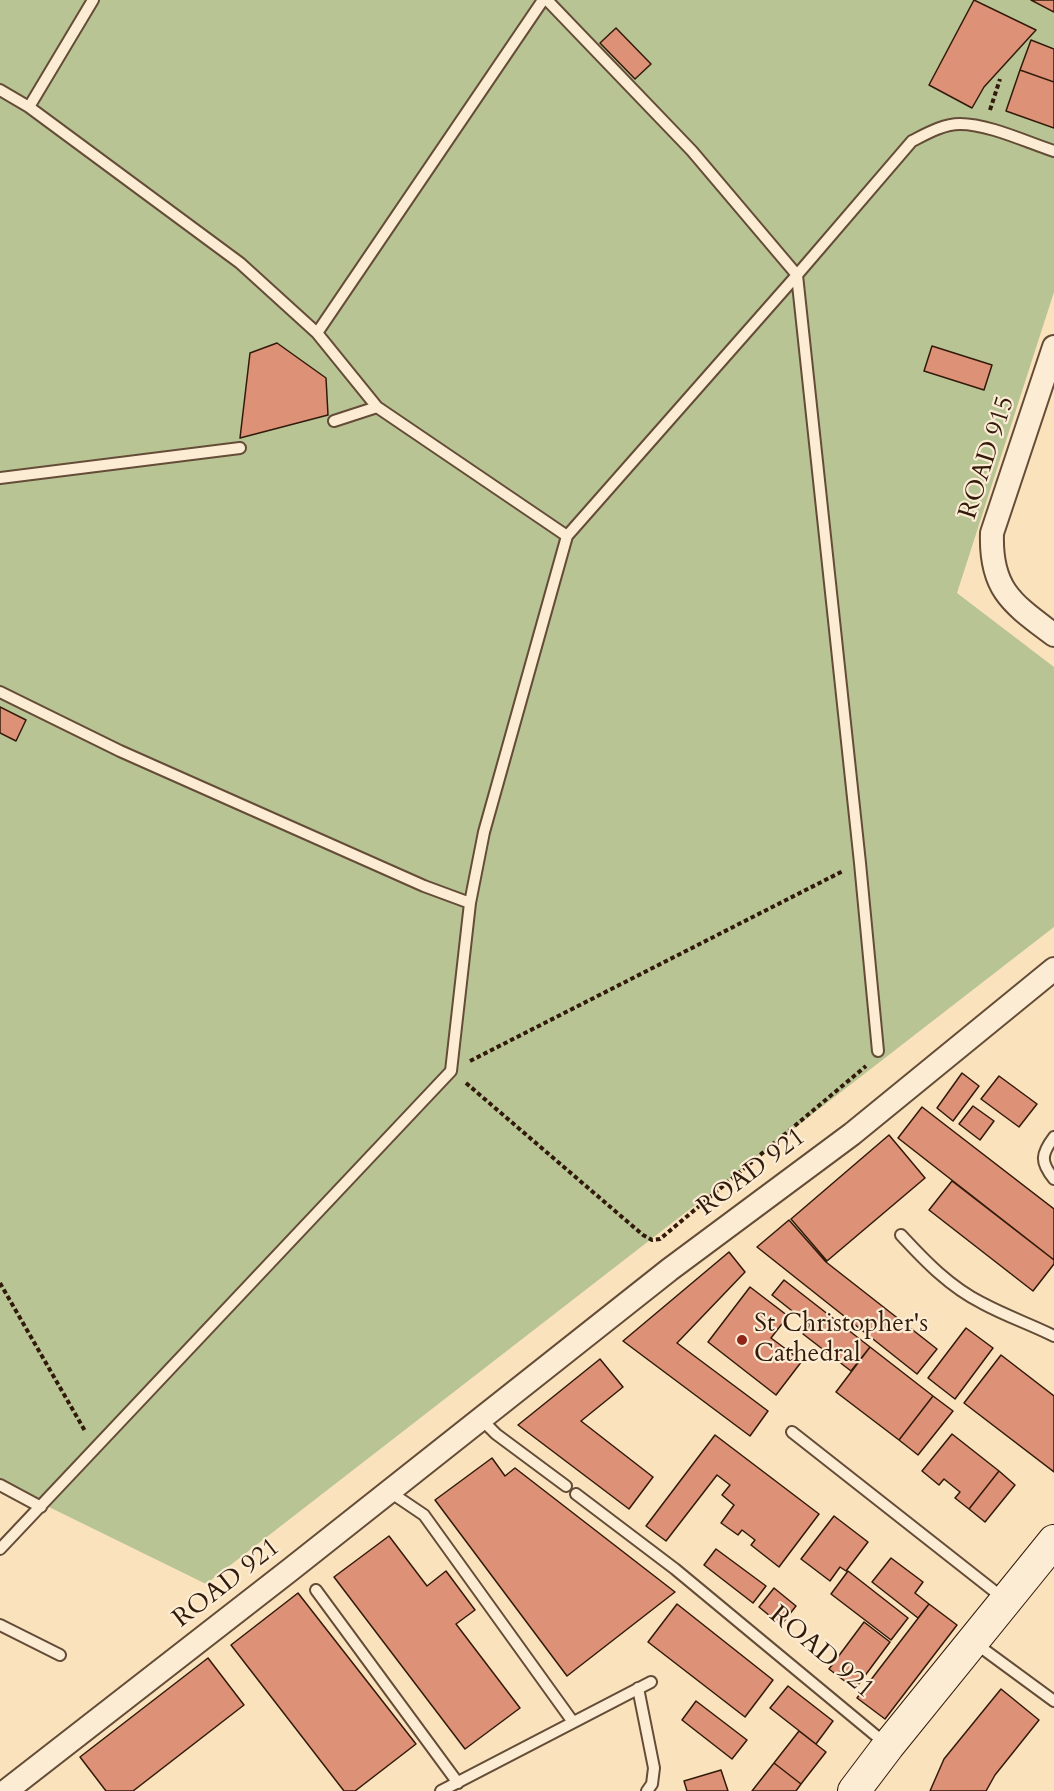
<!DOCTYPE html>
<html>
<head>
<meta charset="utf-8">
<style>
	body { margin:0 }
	canvas { display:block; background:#fae2bd }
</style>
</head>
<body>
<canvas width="1054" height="1791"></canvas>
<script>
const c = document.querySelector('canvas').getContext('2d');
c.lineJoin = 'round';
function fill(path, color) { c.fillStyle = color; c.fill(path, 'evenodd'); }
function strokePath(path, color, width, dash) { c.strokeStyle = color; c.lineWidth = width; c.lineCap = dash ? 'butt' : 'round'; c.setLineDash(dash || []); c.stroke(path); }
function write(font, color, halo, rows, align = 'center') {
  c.font = font + ' Cardo,serif'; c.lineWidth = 4.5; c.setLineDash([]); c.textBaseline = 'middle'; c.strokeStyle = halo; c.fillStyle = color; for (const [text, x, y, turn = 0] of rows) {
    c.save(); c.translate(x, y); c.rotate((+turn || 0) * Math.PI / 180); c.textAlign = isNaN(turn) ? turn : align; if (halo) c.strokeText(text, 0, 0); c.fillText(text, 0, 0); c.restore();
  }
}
fill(new Path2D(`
	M 0,0 L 1054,0 L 1054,292 L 957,593 L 1054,667 L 1054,927 L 206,1584 L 0,1483 Z`), '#b9c495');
const building = new Path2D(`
	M 974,0 L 1036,30 L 984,87 L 972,108 L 929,85 Z
	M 1031,0 L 1054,0 L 1054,12 Z
	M 616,28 L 651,64 L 635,79 L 600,43 Z
	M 1031,40 L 1054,49 L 1054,82 L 1020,70 Z
	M 1020,70 L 1054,82 L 1054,128 L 1006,111 Z
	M 277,343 L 326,378 L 328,415 L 240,438 L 250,353 Z
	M 932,346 L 992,365 L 984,390 L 924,371 Z
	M 0,707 L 26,720 L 16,741 L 0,733 Z
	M 962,1073 L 979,1086 L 953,1121 L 937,1108 Z
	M 999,1076 L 1037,1104 L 1019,1127 L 981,1099 Z
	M 973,1106 L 994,1121 L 980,1140 L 959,1124 Z
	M 922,1107 L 1054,1209 L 1054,1260 L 898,1138 Z
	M 889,1135 L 925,1178 L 827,1261 L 791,1219 Z
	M 952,1181 L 1054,1260 L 1054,1264 L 1033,1291 L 929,1210 Z
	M 789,1220 L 826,1262 L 937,1349 L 917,1374 L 757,1247 Z
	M 729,1252 L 745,1272 L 677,1343 L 768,1411 L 750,1436 L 623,1341 Z
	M 784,1280 L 870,1347 L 851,1371 L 803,1334 L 810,1325 L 772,1295 Z
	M 750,1287 L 788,1316 L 771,1338 L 802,1361 L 776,1395 L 708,1342 Z
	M 966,1328 L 993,1348 L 955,1399 L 928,1378 Z
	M 870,1347 L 933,1396 L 899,1440 L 836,1392 Z
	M 1001,1355 L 1054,1396 L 1054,1472 L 964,1403 Z
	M 600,1359 L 623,1387 L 581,1421 L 653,1477 L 629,1509 L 518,1425 Z
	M 933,1396 L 953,1411 L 918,1455 L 899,1440 Z
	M 952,1434 L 999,1471 L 969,1509 L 955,1498 L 960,1492 L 944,1479 L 939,1485 L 922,1471 Z
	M 715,1435 L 819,1514 L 779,1567 L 751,1545 L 755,1540 L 742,1530 L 738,1535 L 721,1523 L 734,1505 L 722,1495 L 730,1485 L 717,1475 L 666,1541 L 646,1526 Z
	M 492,1458 L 505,1476 L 515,1468 L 675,1592 L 567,1676 L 435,1500 Z
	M 999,1471 L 1015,1485 L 985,1522 L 969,1509 Z
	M 834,1516 L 868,1542 L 846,1571 L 840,1567 L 830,1581 L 801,1559 Z
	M 389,1536 L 427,1586 L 446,1571 L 475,1610 L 456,1624 L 520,1708 L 465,1749 L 334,1577 Z
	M 716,1549 L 766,1586 L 753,1603 L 704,1565 Z
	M 891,1558 L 923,1582 L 915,1593 L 929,1604 L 918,1618 L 872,1582 Z
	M 848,1571 L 908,1618 L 891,1640 L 831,1594 Z
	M 774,1588 L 796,1606 L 781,1625 L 759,1607 Z
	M 298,1593 L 416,1744 L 355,1791 L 344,1791 L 231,1645 Z
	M 677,1604 L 773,1680 L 745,1717 L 648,1642 Z
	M 929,1604 L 957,1625 L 885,1719 L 857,1698 Z
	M 864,1622 L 890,1642 L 855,1689 L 829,1669 Z
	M 208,1658 L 244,1705 L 133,1791 L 106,1791 L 80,1757 Z
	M 788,1686 L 833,1721 L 816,1744 L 770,1708 Z
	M 1001,1689 L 1039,1720 L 995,1775 L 986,1791 L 930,1791 L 944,1759 Z
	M 696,1701 L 747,1740 L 732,1759 L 682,1720 Z
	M 799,1731 L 826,1752 L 801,1784 L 774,1763 Z
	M 774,1763 L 801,1784 L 796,1791 L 752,1791 Z
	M 721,1770 L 728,1791 L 687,1791 L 684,1781 Z`);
fill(building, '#dd9177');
strokePath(building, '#321a0a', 1.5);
const service = new Path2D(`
	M 547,0 L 692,151 L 797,275 L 860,863 L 878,1051
	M 0,90 L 29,107 L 240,263 L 317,333 L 377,407 L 567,536
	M 29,107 L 93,0
	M 317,333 L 543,0
	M 334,421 L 377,407
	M 0,478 L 240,448
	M 0,692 L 120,751 L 424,886 L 470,903
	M 1054,1137 C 1041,1154 1040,1162 1054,1179
	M 901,1235 C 925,1261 950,1287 982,1303 C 1006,1316 1030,1324 1054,1336
	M 481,1419 L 496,1434 L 566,1486
	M 792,1432 L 1003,1598
	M 0,1485 L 41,1507
	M 390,1492 L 424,1515 L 573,1722
	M 576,1494 L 675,1569 L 886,1744
	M 0,1549 L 451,1071 L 470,903 L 484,832 L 567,536 L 797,275 L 912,141 C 926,134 943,124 960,124 C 989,124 1026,142 1054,151
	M 316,1590 L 458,1783
	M 0,1625 L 60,1655
	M 975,1643 L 1054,1701
	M 638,1688 L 654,1768 L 652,1784 L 647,1791
	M 441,1791 L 651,1682`);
const minor = new Path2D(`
	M 1054,347 L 992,533 C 990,590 1013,604 1054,635
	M 6,1791 L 290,1570 L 669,1270 L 852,1134 L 1054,969`);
const secondary = new Path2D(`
	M 854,1791 L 888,1746 L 1054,1541`);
strokePath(service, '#644c37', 14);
strokePath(minor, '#644c37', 26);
strokePath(secondary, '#321a0a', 34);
strokePath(new Path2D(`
	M 990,110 L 1000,79
	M 470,1061 L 843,871
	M 466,1083 L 643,1235 L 652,1240 L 660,1239 L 866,1066
	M 0,1283 L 85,1431`), '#321a0a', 4, [4.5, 3]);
strokePath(service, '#fcecd4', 10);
strokePath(minor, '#fcecd4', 22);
strokePath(secondary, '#fcecd4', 32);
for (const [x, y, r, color] of [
	[742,1340,6,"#8f2418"]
]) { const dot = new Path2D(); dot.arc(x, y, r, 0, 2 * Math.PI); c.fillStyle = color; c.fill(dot); strokePath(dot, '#fcecd4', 2); }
write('26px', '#321a0a', '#fcecd4', [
	["ROAD 915",988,458,-72],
	["ROAD 921",752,1173,-37],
	["ROAD 921",227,1584,-38],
	["ROAD 921",821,1653,40]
]);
write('26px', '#321a0a', '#fcecd4', [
	["St Christopher's",754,1325],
	["Cathedral",754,1355]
], 'left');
</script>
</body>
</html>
